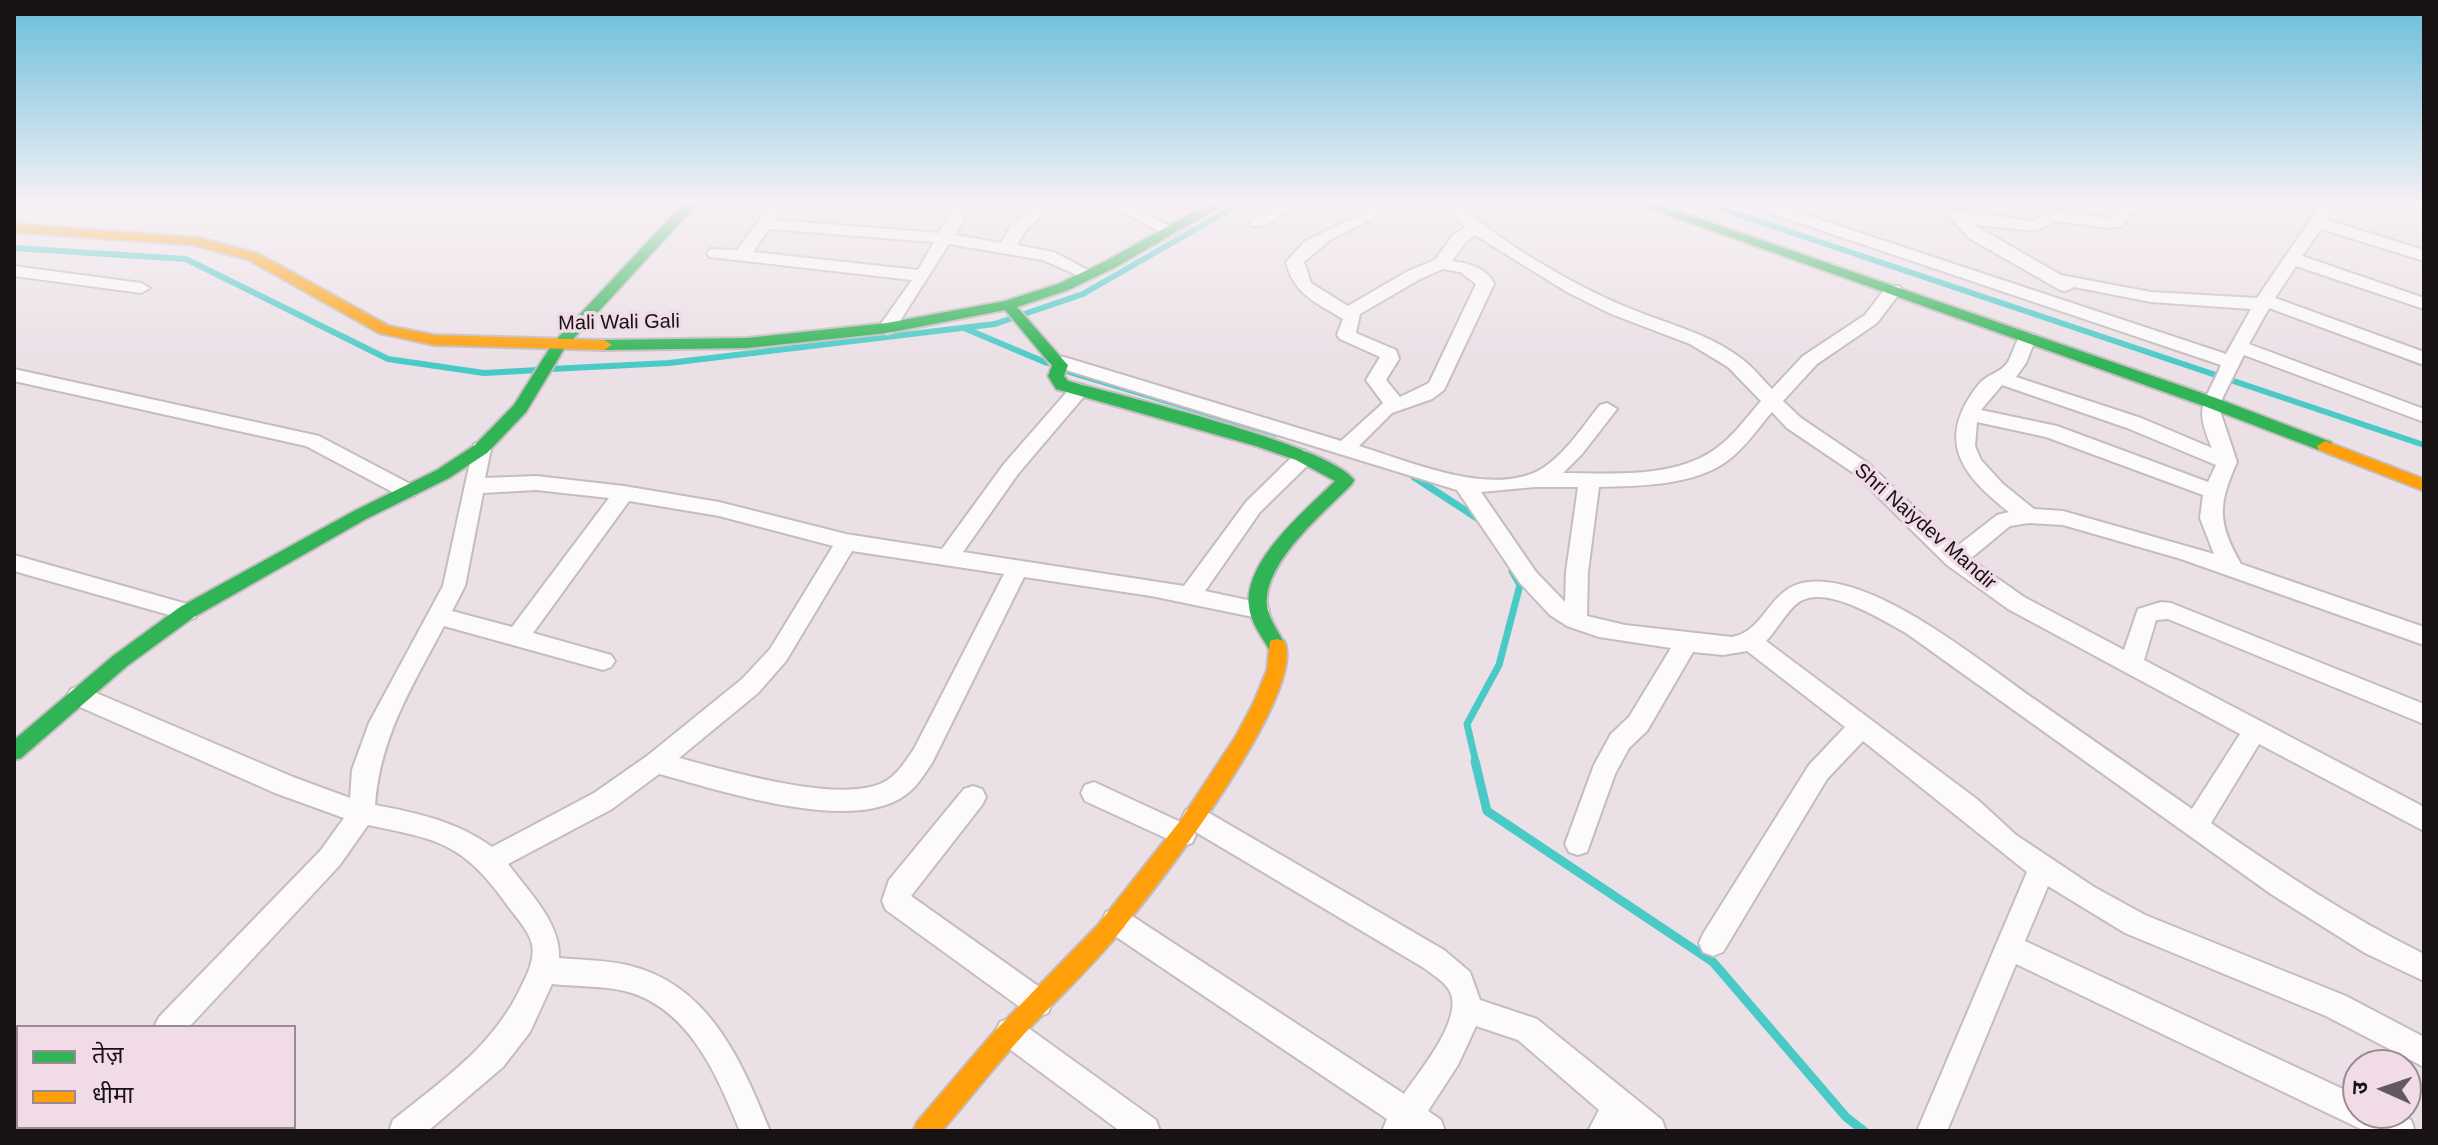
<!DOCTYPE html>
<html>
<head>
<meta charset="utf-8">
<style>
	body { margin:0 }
	#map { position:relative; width:2438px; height:1145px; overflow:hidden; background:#ebe0e6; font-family:Arial,"Noto Sans Devanagari",sans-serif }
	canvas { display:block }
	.frame { position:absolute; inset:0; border:16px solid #181215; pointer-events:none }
	.legend { position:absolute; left:16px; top:1025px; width:280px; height:104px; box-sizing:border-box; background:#f0dbe6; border:2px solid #9a8b92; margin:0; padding:10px 14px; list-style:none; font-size:24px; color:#181215 }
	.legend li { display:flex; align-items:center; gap:16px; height:40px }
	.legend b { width:40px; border:2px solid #9a8b92 }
	.north { position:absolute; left:2342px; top:1049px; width:80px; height:80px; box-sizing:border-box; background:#f0dbe6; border:2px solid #9a8b92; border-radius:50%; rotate:273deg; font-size:22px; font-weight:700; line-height:32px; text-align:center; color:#181215 }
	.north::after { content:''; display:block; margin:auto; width:28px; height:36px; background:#625a5e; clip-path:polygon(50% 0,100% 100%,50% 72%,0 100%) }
</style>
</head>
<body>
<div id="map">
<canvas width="2438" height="1145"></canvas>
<div class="frame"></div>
<ul class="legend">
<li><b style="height:10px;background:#30b455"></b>तेज़</li>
<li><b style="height:10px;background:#ff9f0a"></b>धीमा</li>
</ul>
<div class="north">उ</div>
</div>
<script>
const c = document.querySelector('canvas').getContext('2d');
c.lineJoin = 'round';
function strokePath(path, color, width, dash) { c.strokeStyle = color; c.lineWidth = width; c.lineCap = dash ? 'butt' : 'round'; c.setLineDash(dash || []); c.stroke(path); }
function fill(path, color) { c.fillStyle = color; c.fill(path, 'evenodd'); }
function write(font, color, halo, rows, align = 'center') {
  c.font = font + ' Arial,sans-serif'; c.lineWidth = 7; c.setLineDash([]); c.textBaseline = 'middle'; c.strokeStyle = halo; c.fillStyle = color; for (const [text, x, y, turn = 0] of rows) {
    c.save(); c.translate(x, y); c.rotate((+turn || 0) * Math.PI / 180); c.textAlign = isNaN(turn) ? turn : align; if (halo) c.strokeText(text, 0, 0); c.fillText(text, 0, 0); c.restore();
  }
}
strokePath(new Path2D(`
	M 1704,203 L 2424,445
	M 14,248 L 186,259 L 388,359 L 484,373 L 538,370
	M 964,328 L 1047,363
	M 551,369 L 669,363 L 995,324 L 1083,294 L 1241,203
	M 1066,371 L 1276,434`), '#49cac6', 6);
strokePath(new Path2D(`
	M 1414,477 L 1480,520
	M 1476,763 L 1467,724 L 1499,665 L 1520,585 L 1512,571`), '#49cac6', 7);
strokePath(new Path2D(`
	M 1475,761 L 1487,811 L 1713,962 L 1846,1117 L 1864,1131`), '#49cac6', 9);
const street = new Path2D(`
	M 772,203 L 788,203 L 776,220 L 939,233 L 956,203 L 972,203 L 955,235 L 1001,243 L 1013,223 L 1038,203 L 1055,203 L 1026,230 L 1017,245 L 1054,252 L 1097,275 L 1088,280 L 1043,260 L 949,244 L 893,332 L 887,334 L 878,328 L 912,280 L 710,257 L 707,253 L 710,249 L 737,250 ZM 769,229 L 934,242 L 918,270 L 753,252 Z
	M 1106,203 L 1126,203 L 1179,231 L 1171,236 L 1165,235 Z
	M 1283,203 L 1303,203 L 1264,226 L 1252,226 L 1250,222 Z
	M 1385,203 L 1405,203 L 1330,240 L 1304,262 L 1311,283 L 1348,306 L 1408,271 L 1435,260 L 1454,234 L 1465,227 L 1441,203 L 1458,203 C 1500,242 1571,284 1624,306 C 1663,323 1707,332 1742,359 C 1753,367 1762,379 1772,389 L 1803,356 L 1865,315 L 1887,286 L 1899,286 L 1902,290 L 1877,323 L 1817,364 L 1783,401 L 1801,418 L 1869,464 L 1956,547 L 1997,515 L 2009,512 C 1960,474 1935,439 1979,384 C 1987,374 2001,373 2008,362 C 2013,353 2015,343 2021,334 L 2033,334 L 2036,338 L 2026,363 L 2016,377 L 2141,418 L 2212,448 C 2193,404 2205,404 2221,365 L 1749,206 L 1747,203 L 1770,203 L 2226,354 L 2251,309 L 2151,302 L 2074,287 L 2066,291 L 2060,290 L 1969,238 L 1947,215 L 1955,210 L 2032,221 L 2055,211 L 2109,218 C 2128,202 2134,203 2160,203 L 2158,206 L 2132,213 L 2122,226 L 2109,228 L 2057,221 L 2035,231 L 1972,224 L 2061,275 L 2151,292 L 2257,298 L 2322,203 L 2338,203 L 2327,220 L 2424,250 L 2424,261 L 2321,229 L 2302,256 L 2424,298 L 2424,309 L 2296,266 L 2275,298 L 2424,352 L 2424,365 L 2269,308 L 2249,344 L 2424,409 L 2424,422 L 2244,355 L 2221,401 L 2220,411 L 2237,462 C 2218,505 2217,522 2241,564 L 2424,627 L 2424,645 L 2181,559 L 2063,525 L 2029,523 L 2010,526 L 1970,559 L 2024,597 L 2124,650 L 2138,609 L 2161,602 L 2171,603 L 2424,704 L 2424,724 L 2168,619 L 2156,620 L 2144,660 L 2424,807 L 2424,831 L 2259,744 L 2211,823 C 2280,871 2349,917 2424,954 L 2424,981 L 2365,953 L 2271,894 L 1906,633 C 1882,620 1826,584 1799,602 C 1786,611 1778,629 1766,641 L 1978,800 L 2016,835 L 2094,887 L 2145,915 L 2346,996 L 2424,1037 L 2424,1067 L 2326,1016 L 2125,933 L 2048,886 L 2025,941 L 2358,1096 L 2358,1113 L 2394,1113 L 2411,1120 L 2415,1131 L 2365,1131 L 2016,964 L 1947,1131 L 1917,1131 L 2027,872 L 1863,741 L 1827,779 L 1723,952 L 1713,956 L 1703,952 L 1699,943 L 1703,934 L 1809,765 L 1845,727 L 1747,651 L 1723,655 L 1693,652 L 1647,731 L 1629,748 L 1615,774 L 1587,852 L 1578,855 L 1569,852 L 1565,844 L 1594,765 L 1611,734 L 1629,717 L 1671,648 L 1599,637 L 1567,626 L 1550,615 L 1520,583 L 1457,490 L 1050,365 L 1048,361 L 1050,357 L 1064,357 L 1341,441 L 1383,403 L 1366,380 L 1380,357 L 1340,339 L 1337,335 L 1343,319 C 1316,302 1294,295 1286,262 L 1305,241 ZM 1475,235 L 1567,292 L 1611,314 L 1690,344 L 1728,367 L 1761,401 C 1747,417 1732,438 1714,450 C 1672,479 1610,473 1563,473 L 1582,454 L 1617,409 L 1607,403 L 1600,405 C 1583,426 1566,453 1543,468 C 1494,499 1409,461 1359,446 L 1392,413 L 1432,399 L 1444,390 L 1494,284 C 1488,268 1468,263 1452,261 L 1466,242 ZM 1443,269 L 1460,272 L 1476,284 L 1429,383 L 1400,397 L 1386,380 L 1399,359 L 1396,350 L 1356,333 L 1360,314 L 1420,279 ZM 2002,385 L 2127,428 L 2216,465 L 2208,482 L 2057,426 L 1981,410 ZM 1772,412 L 1787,428 L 1855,474 L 1947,565 L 2008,609 L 2240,734 L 2192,809 C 2140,773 2088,737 2037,701 C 1982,663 1876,574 1808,582 C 1769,586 1766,631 1732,637 L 1625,625 L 1587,616 L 1588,572 L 1599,487 C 1640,486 1697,486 1731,458 C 1746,446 1759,427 1772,412 ZM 1977,422 L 2046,437 L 2203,495 L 2200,518 L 2214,554 L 2063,511 L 2034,509 L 2003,484 L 1981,460 L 1975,446 ZM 1535,487 L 1578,487 L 1566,572 L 1565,602 L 1536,572 L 1481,492 Z
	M 14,266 L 141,283 L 150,288 L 141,293 L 14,276 Z
	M 14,369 L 319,436 L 414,486 L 417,491 L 414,496 L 400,496 L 306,446 L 14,381 Z
	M 1079,384 L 1086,386 L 1089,390 L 1086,394 L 1018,474 L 963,552 L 1184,586 L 1246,502 L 1297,452 L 1304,450 L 1314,457 L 1311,462 L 1260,512 L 1205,591 L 1266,604 L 1269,610 L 1266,616 L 1258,618 L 1151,596 L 1024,577 L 932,763 C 924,775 916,788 904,796 C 849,834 720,790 659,774 L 612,809 L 508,864 C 528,891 561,923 559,958 C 582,960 605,960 627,965 C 709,984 741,1060 770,1131 L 740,1131 C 718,1078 692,1013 632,993 C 607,985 578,987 552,984 L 530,1032 L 503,1067 L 428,1131 L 389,1131 L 393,1120 C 444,1079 494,1046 522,985 C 528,973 535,958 532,944 C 528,928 511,912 502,898 C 460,841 434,839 368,825 L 339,866 L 189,1027 L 154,1027 L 159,1017 L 321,850 L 344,818 L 275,793 L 71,703 L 67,696 L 71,689 L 79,686 L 87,689 L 293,777 L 350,798 L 352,770 L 369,723 L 443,586 L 474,444 L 481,442 L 491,449 L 485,478 L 536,476 L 624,486 L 719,502 L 846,534 L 942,549 L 1004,464 L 1072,386 ZM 536,490 L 609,498 L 512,627 L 452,611 L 465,586 L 483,493 ZM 629,501 L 719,516 L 833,546 L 770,649 L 742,679 L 647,756 L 594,793 L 492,847 C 456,821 417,813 375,805 C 380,736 413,685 444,626 L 603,670 L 611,667 L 615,661 L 611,655 L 533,633 ZM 852,551 L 1004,574 L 914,749 C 906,760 898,774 886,781 C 843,806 726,770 679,758 L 758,693 L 786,661 Z
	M 14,555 L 187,604 L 195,606 L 198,612 L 195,618 L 187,620 L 14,571 Z
	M 1094,782 L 1185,824 L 1182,818 L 1186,810 L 1195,807 L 1204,810 L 1444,950 L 1470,972 L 1480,1000 L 1537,1019 L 1662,1120 L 1666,1131 L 1623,1129 L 1588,1131 L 1599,1110 L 1518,1040 L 1476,1026 L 1458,1065 L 1428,1111 L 1441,1120 L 1445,1131 L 1382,1131 L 1387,1119 L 1106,930 L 1102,921 L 1106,912 L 1116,909 L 1126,912 L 1404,1094 C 1419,1072 1461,1022 1451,994 C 1447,983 1433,975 1424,968 L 1194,831 L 1196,835 L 1192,843 L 1183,846 L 1085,801 L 1081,793 L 1085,785 Z
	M 973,786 L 982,789 L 986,797 L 982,805 L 911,896 L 1048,993 L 1052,1003 L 1048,1013 L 1038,1017 L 1028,1013 L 886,910 L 882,901 L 889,880 L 964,789 Z
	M 1010,1018 L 1020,1022 L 1156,1120 L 1160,1131 L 1120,1131 L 1000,1042 L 995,1032 L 1000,1022 Z
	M 54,1127 L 87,1127 L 86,1131 L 53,1131 Z`);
const fast = new Path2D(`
	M 684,203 L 698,203 L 564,349 L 526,412 L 487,453 L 449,478 L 366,519 L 194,617 L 127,666 L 21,758 L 14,760 L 14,740 L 113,656 L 180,607 L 354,511 L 437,470 L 475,445 L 514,405 L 553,343 Z
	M 1210,203 L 1226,203 L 1114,268 L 1068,290 L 1017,307 L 1065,362 L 1068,365 L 1064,376 L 1068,381 C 1120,396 1328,444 1354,480 L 1352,484 C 1324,513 1263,562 1267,606 C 1269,620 1280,634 1286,646 L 1284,651 L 1270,651 C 1263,638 1250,622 1249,606 C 1244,560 1306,510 1335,481 L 1296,460 L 1256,446 L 1056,389 L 1048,376 L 1052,366 L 1005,310 L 887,333 L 747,348 L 604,350 L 596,345 L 604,340 L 747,338 L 887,323 L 1005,301 L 1058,284 L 1104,262 Z
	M 1635,203 L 1654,203 L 2216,398 L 2331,442 L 2333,446 L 2331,450 L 2319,450 L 2204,406 Z`);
const slow = new Path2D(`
	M 14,224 L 199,238 L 259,254 L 389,326 L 434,335 L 604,340 L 612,345 L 604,350 L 434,345 L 379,333 L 249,260 L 194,245 L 14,232 Z
	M 2325,441 L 2424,479 L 2424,491 L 2319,450 L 2317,446 Z
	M 1277,639 L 1284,641 C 1309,690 1159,885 1124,927 C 1094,965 1058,998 1025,1033 C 996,1065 970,1098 942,1131 L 913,1131 L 917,1122 L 993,1033 L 1097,926 L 1180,821 L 1236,736 L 1254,702 L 1267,670 L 1270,641 Z`);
strokePath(street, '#c4bdc0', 4);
strokePath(fast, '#c4bdc0', 4);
strokePath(slow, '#c4bdc0', 4);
fill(street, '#fcfafb');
fill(fast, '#30b455');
fill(slow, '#ff9f0a');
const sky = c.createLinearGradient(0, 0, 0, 363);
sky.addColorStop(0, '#68bdda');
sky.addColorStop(0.56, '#f6f1f4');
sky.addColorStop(1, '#f6f1f400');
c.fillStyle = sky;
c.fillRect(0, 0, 2438, 363);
write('20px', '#181215', '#f0dbe6', [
	["Mali Wali Gali",619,323,-1],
	["Shri Naiydev Mandir",1925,527,41]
]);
</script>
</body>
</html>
